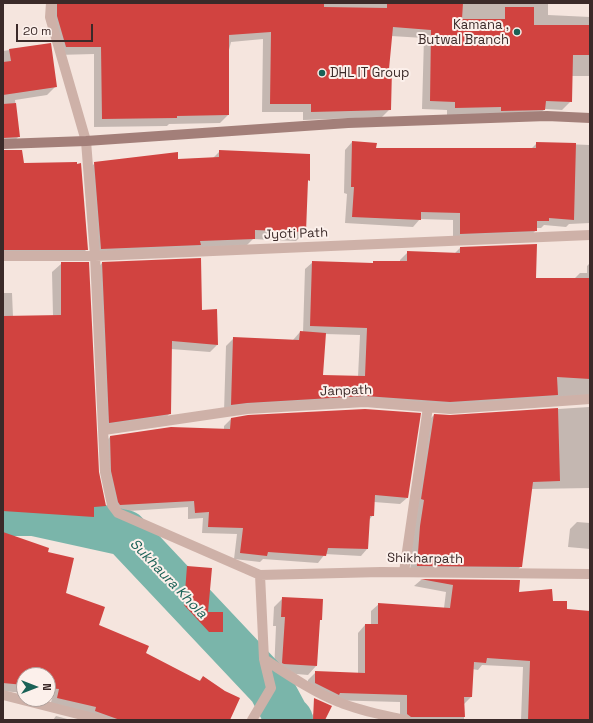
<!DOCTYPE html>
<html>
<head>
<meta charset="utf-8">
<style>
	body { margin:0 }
	#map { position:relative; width:593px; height:723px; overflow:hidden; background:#f5e5de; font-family:"Space Grotesk",sans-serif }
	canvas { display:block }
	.frame { position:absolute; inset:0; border:4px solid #3b2a29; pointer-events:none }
	.north { position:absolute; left:16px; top:667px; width:40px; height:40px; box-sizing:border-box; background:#fcf0eb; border:1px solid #afa19d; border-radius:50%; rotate:90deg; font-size:11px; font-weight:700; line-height:16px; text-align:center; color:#3b2a29 }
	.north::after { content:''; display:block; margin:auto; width:14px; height:18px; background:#1a6156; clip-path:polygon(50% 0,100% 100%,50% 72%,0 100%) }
	.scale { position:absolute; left:16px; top:24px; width:77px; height:18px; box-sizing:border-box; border:2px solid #3b2a29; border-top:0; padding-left:5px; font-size:12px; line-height:14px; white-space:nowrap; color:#3b2a29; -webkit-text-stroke:3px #fcf0eb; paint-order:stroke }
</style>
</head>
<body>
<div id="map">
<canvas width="593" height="723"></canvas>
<div class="frame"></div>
<div class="north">N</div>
<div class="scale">20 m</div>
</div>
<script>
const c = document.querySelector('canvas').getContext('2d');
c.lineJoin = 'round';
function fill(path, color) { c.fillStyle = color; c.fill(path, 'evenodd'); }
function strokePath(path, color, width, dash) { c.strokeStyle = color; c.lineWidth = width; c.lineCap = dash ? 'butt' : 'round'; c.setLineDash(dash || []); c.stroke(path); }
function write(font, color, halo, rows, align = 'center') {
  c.font = font + ' "Space Grotesk",sans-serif'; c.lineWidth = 4; c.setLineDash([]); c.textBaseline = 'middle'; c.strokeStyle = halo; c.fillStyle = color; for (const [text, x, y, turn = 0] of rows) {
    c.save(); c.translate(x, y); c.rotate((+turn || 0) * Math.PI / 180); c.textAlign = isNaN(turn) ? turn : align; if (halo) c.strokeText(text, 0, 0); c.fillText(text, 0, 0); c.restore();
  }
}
fill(new Path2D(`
	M 48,3 L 548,3 L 548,15 L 590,17 L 590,76 L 571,76 L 571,101 L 562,110 L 545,109 L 536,117 L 447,116 L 447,110 L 422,109 L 424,38 L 391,36 L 388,70 L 390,109 L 382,117 L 303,120 L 303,112 L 262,112 L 263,39 L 231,42 L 229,50 L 228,115 L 220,123 L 169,124 L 167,126 L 94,127 L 94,54 L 57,55 Z
	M 50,44 L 56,86 L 47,95 L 15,100 L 19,136 L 11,145 L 3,146 L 3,51 Z
	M 352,142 L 375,149 L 531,149 L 537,143 L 590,145 L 590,223 L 569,224 L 566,227 L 544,225 L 541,228 L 536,228 L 536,230 L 529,238 L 453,241 L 453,220 L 420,219 L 413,227 L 345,223 L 347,194 L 344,193 L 345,150 Z
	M 3,151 L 23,164 L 87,249 L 78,258 L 3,258 Z
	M 220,151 L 309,180 L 307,182 L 305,232 L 296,241 L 253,239 L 245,247 L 92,258 L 86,172 L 95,163 L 213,158 Z
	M 536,245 L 535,279 L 574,279 L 580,273 L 587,273 L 587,266 L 590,263 L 590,488 L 531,489 L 521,566 L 514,574 L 410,573 L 413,534 L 426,423 L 434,415 L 450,416 L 589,407 L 589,403 L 442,410 L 357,403 L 224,412 L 226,346 L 234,338 L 293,340 L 300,332 L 303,333 L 305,269 L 313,262 L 372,264 L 374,262 L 400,262 L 400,260 L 408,252 L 454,254 L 460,248 ZM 325,334 L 360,335 L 358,377 L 322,376 Z
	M 102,263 L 201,311 L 217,345 L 210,352 L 171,349 L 170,413 L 163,421 L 102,430 L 95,271 Z
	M 61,264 L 98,472 L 105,506 L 96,515 L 93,515 L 84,526 L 3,520 L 3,293 L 12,293 L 13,317 L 53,316 L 52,272 Z
	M 231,419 L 407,498 L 400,504 L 374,502 L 373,515 L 369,520 L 367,549 L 361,556 L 325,554 L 318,563 L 263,559 L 260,562 L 234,559 L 237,534 L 202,533 L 203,518 L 188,519 L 188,507 L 114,512 L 103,444 L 110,437 L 224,430 L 224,426 Z
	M 577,522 L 590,523 L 590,549 L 568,547 L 570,529 Z
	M 3,533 L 47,552 L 65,593 L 98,625 L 144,653 L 199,681 L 203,677 L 229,720 L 93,720 L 50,705 L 53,696 L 48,696 L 48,675 L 24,675 L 24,693 L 3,691 Z
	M 188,567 L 207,613 L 222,631 L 218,635 L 204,636 L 180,610 L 183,571 Z
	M 421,580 L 519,581 L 518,593 L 552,602 L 566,610 L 590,612 L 590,720 L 521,720 L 523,667 L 482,665 L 478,670 L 472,669 L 471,697 L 464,704 L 464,720 L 400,720 L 400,702 L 326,700 L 308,690 L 308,680 L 316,672 L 358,674 L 358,633 L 365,625 L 371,625 L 371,611 L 379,604 L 444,608 L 446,592 L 414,586 Z
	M 283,598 L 321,619 L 319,621 L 316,666 L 308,675 L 274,672 L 276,626 L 273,626 L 274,607 Z
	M 314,713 L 327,720 L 296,720 L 300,716 L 307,720 Z
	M 56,716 L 71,720 L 53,720 Z`), '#0003');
strokePath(new Path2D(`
	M 3,513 L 34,513 L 125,533 L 271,688 L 286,716 L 290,720`), '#7ab5aa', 46);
fill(new Path2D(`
	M 57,3 L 324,3 L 324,7 L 387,8 L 387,3 L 463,3 L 462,19 L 505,19 L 505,7 L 534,7 L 534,25 L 590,25 L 589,55 L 573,55 L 572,102 L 546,101 L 545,110 L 501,111 L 501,107 L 455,108 L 455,102 L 430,101 L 431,30 L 393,27 L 389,69 L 392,69 L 391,110 L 311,112 L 311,104 L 270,104 L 271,32 L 229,35 L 229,115 L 177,116 L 177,118 L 102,119 L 101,47 L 66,47 L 57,16 Z
	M 51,43 L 57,87 L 3,95 L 3,62 L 11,61 L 9,49 Z
	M 16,103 L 20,137 L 3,138 L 3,104 Z
	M 352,141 L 377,143 L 376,148 L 536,148 L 536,142 L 576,143 L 574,220 L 549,218 L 549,221 L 537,221 L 537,231 L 460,234 L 460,213 L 421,212 L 421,220 L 352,217 L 354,187 L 351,187 Z
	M 3,150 L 22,150 L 24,163 L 77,162 L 77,164 L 81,163 L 88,250 L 3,250 Z
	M 219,150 L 310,154 L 310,181 L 308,180 L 306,232 L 255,230 L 255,239 L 200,241 L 201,245 L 101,249 L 94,162 L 178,152 L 178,159 L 219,157 Z
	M 537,244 L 536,278 L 590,278 L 590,379 L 557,377 L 558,395 L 450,402 L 365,396 L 247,403 L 231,405 L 233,337 L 299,340 L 300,331 L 326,333 L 323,375 L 365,376 L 367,328 L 310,326 L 312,261 L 373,263 L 373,261 L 407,261 L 407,251 L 460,253 L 460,247 Z
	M 201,258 L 202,310 L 217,309 L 218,345 L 172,341 L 171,414 L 109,423 L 102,262 Z
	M 61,262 L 89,262 L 99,472 L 106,506 L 94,507 L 94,517 L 3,511 L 3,316 L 61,315 Z
	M 558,408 L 560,481 L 533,482 L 522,567 L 417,566 L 420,526 L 424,500 L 421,499 L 434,414 L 450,415 Z
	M 365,409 L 421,413 L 408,498 L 375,495 L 374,516 L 370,516 L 368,549 L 328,548 L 326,556 L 268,552 L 267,556 L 240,553 L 243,528 L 208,527 L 209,512 L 195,513 L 194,501 L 120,505 L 118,502 L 111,471 L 110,436 L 171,427 L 230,429 L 231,418 L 248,415 Z
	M 3,532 L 49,548 L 48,552 L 74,558 L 66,593 L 105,607 L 99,625 L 149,646 L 146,653 L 200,681 L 203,676 L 225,691 L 240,698 L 230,720 L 120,720 L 95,711 L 96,707 L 57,698 L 59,689 L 48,688 L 48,675 L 24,675 L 24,685 L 3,683 Z
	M 187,566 L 212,568 L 208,612 L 223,612 L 223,632 L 209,632 L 184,605 Z
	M 420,579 L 520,580 L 519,592 L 552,589 L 553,601 L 567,601 L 567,609 L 590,611 L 590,720 L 528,720 L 530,661 L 487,658 L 486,663 L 474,662 L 472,697 L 464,697 L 465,717 L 411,717 L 407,714 L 407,695 L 340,693 L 339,695 L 315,683 L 315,671 L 365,673 L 365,624 L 378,624 L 378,603 L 450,608 L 453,585 Z
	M 282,597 L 323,599 L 322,620 L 320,620 L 317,666 L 284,664 L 282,663 L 285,617 L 281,617 Z
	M 314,698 L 332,706 L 325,720 L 313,720 Z`), '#d14340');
strokePath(new Path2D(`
	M 51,3 L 50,17 L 86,141 L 95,256 L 105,472 L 112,505 L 118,513 L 260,575 L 264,659 L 271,688 L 252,720
	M 3,256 L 95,256 L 590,235
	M 104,430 L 247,409 L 365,402 L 450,409 L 590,399
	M 404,572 L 428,407
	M 260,575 L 381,572 L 590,574
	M 264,659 C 287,674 313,692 339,702 C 360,711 383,715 405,720
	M 3,695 L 102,720`), '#ceb1a8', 10);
strokePath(new Path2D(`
	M 3,144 L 86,141 L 348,123 L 547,116 L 590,118`), '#a37f79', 10);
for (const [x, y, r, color] of [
	[517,32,4,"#1a6156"],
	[322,73,4,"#1a6156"]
]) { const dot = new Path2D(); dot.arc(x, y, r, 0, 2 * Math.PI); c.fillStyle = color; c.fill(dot); strokePath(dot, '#fcf0eb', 1.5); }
write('13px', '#3b2a29', '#fcf0eb', [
	["Kamana ,",509,25],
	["Butwal Branch",509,40],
	["DHL IT Group",330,73,"left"]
], 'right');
write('13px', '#3b2a29', '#fcf0eb', [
	["Jyoti Path",296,234,-2],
	["Janpath",346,391,-2],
	["Shikharpath",425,559,1]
]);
write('italic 14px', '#1a6156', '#fcf0eb', [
	["Sukhaura Khola",168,579,46]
]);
</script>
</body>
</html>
